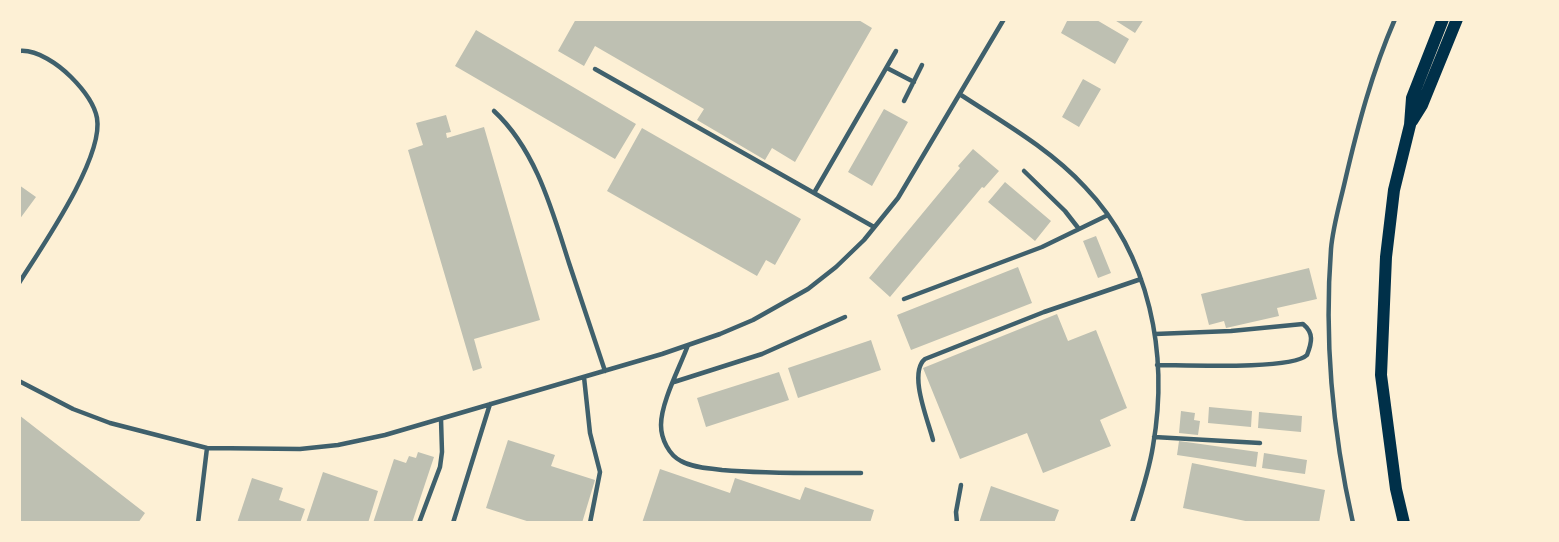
<!DOCTYPE html>
<html>
<head>
<meta charset="utf-8">
<style>
	body { margin:0 }
	#map { position:relative; width:1559px; height:542px; overflow:hidden; background:#fdf0d5; font-family:"Fira Sans",sans-serif }
	canvas { display:block }
	.frame { position:absolute; inset:0; border:21px solid #fdf0d5; pointer-events:none }
</style>
</head>
<body>
<div id="map">
<canvas width="1559" height="542"></canvas>
<div class="frame"></div>
</div>
<script>
const c = document.querySelector('canvas').getContext('2d');
c.lineJoin = 'round';
function fill(path, color) { c.fillStyle = color; c.fill(path, 'evenodd'); }
function strokePath(path, color, width, dash) { c.strokeStyle = color; c.lineWidth = width; c.lineCap = dash ? 'butt' : 'round'; c.setLineDash(dash || []); c.stroke(path); }
fill(new Path2D(`
	M 576,19 L 857,19 L 872,28 L 795,162 L 772,148 L 765,160 L 697,120 L 704,109 L 595,46 L 584,66 L 558,51 Z
	M 1068,19 L 1095,19 L 1129,39 L 1115,64 L 1061,33 Z
	M 1113,19 L 1144,19 L 1135,33 Z
	M 476,30 L 636,124 L 615,159 L 455,66 Z
	M 1083,79 L 1101,89 L 1079,127 L 1062,117 Z
	M 884,109 L 908,122 L 872,186 L 848,172 Z
	M 446,115 L 451,132 L 446,133 L 447,138 L 484,127 L 540,320 L 474,339 L 482,368 L 473,371 L 408,150 L 423,145 L 416,123 Z
	M 642,128 L 801,219 L 775,265 L 766,260 L 757,276 L 607,191 Z
	M 973,149 L 999,171 L 984,188 L 982,187 L 890,297 L 869,278 L 960,168 L 958,166 Z
	M 1005,182 L 1051,221 L 1035,241 L 988,202 Z
	M 19,185 L 36,197 L 19,220 Z
	M 1096,236 L 1111,273 L 1098,278 L 1083,241 Z
	M 1018,267 L 1032,303 L 911,350 L 897,315 Z
	M 1309,268 L 1317,299 L 1277,308 L 1279,316 L 1226,328 L 1224,321 L 1209,325 L 1201,294 Z
	M 1057,314 L 1068,341 L 1096,330 L 1127,408 L 1100,420 L 1111,446 L 1043,473 L 1027,433 L 960,459 L 923,368 Z
	M 871,340 L 881,370 L 798,398 L 788,368 Z
	M 779,372 L 789,400 L 706,427 L 697,398 Z
	M 1209,407 L 1252,411 L 1251,427 L 1208,423 Z
	M 1181,411 L 1195,413 L 1194,420 L 1200,421 L 1198,435 L 1179,433 Z
	M 1259,412 L 1302,416 L 1301,432 L 1258,428 Z
	M 19,415 L 145,513 L 138,523 L 19,523 Z
	M 508,440 L 555,455 L 551,466 L 595,480 L 582,523 L 533,523 L 486,508 Z
	M 1179,441 L 1258,452 L 1256,467 L 1177,455 Z
	M 418,452 L 434,457 L 412,523 L 373,523 L 394,459 L 406,463 L 409,456 L 416,458 Z
	M 1264,453 L 1307,460 L 1305,474 L 1262,468 Z
	M 1192,463 L 1325,490 L 1319,523 L 1255,523 L 1183,508 Z
	M 660,469 L 730,493 L 735,478 L 800,500 L 805,487 L 874,510 L 870,523 L 642,523 Z
	M 323,472 L 378,491 L 368,523 L 306,523 Z
	M 252,478 L 283,488 L 279,500 L 305,509 L 300,523 L 237,523 Z
	M 991,486 L 1059,510 L 1054,523 L 979,523 Z`), '#bec0b2');
strokePath(new Path2D(`
	M 19,51 C 37,49 59,65 71,77 C 82,88 94,102 97,118 C 104,158 41,248 19,283
	M 887,68 L 914,82
	M 595,69 L 874,227
	M 961,95 C 1004,123 1050,149 1085,187 C 1150,255 1169,354 1153,446 C 1149,472 1140,498 1132,523
	M 904,101 L 922,65
	M 494,111 C 536,150 552,210 569,263 C 581,299 593,335 605,371
	M 1024,171 L 1065,211 L 1079,229
	M 814,193 L 896,51
	M 904,299 L 1042,247 L 1108,215
	M 1155,334 L 1231,331 L 1303,324 C 1314,333 1312,342 1307,355 C 1292,370 1184,365 1157,365
	M 688,345 C 680,367 661,402 661,425 C 661,439 669,455 681,461 C 693,468 709,468 722,470 C 768,474 815,473 861,473
	M 584,377 L 590,433 L 600,472 L 590,523
	M 19,381 L 73,409 L 110,423 L 207,448 L 300,449 L 338,445 L 385,435 L 662,354 L 720,334 L 753,320 L 808,289 L 836,267 L 864,240 L 898,198 L 1004,19
	M 674,382 L 762,354 L 845,317
	M 1154,437 L 1260,443
	M 933,440 C 928,420 908,373 925,359 L 1044,312 L 1141,279
	M 198,523 L 207,448
	M 419,523 L 440,467 L 442,452 L 441,419
	M 453,523 L 490,404
	M 957,523 L 956,512 L 961,485
	M 1353,523 C 1333,434 1324,340 1331,249 C 1333,226 1340,203 1345,181 C 1358,125 1372,72 1395,19`), '#3f606c', 4.5);
strokePath(new Path2D(`
	M 1412,121 L 1422,105 L 1457,19
	M 1404,523 L 1396,489 L 1381,375 L 1386,257 L 1394,190 L 1410,125 L 1412,98 L 1443,19`), '#003049', 12);
</script>
</body>
</html>
